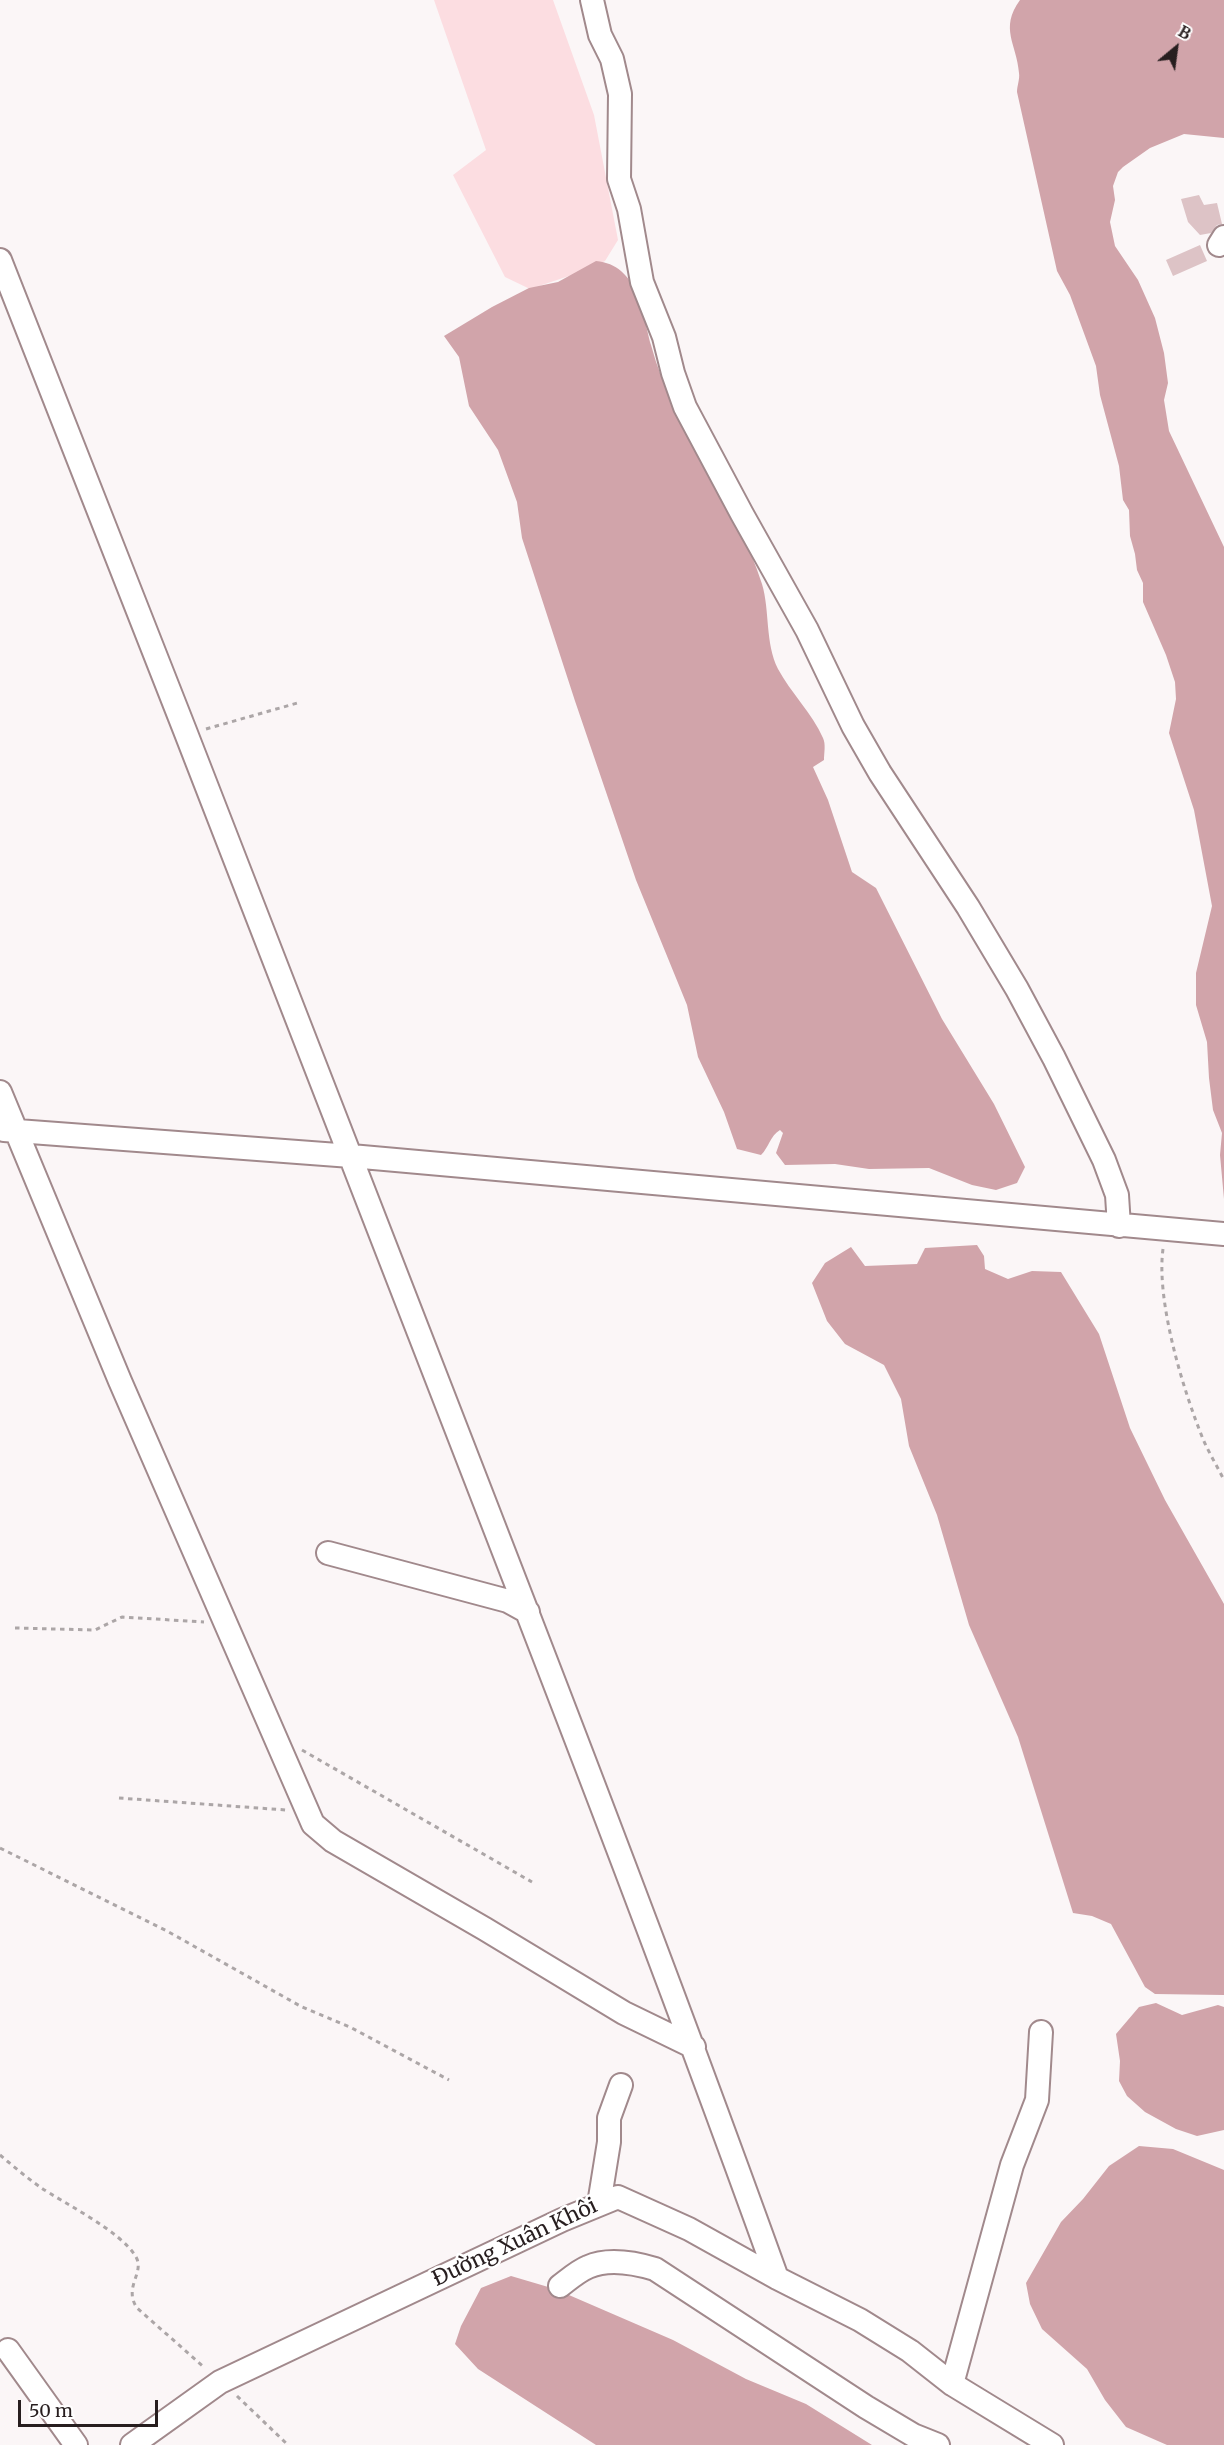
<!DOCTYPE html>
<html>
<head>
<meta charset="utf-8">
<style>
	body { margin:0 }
	#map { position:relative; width:1224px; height:2445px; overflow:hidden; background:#fbf6f7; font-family:Merriweather,serif }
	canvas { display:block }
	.north { position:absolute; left:1146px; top:18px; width:60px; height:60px; -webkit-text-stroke:4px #fff; paint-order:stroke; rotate:29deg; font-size:16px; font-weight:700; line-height:24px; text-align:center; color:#271e1f }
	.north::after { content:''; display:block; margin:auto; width:21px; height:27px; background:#271e1f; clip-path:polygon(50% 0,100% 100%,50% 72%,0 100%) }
	.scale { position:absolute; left:18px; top:2400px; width:140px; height:27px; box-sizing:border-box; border:3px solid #271e1f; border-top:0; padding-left:8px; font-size:18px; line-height:21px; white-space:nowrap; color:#271e1f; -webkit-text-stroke:4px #fff; paint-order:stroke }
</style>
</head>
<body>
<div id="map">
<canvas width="1224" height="2445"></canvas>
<div class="north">B</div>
<div class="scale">50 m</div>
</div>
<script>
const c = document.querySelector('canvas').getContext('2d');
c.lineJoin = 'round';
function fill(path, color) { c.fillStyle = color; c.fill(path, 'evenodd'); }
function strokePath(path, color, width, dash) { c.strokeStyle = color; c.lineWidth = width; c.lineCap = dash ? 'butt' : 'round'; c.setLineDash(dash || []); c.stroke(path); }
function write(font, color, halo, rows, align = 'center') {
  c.font = font + ' Merriweather,serif'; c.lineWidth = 5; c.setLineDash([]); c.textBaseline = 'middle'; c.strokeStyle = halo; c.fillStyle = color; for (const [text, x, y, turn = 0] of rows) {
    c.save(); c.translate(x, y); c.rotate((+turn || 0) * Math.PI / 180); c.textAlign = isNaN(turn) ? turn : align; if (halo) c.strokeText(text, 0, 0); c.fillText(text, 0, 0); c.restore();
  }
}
fill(new Path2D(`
	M 434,0 L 553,0 L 594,115 L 618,240 L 605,261 L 584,271 L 530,289 L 505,277 L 453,175 L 486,150 Z`), '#fcdde1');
fill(new Path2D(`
	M 1020,0 L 1224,0 L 1224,138 L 1184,134 L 1150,148 L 1123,167 L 1118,172 L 1113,186 L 1115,200 L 1110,222 L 1115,246 L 1138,280 L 1155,318 L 1164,353 L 1168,383 L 1164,400 L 1169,431 L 1224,547 L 1224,1199 L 1220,1155 L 1222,1133 L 1213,1110 L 1209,1078 L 1207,1042 L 1196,1005 L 1196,973 L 1212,906 L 1194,810 L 1169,733 L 1176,699 L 1175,682 L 1166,655 L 1143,602 L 1143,583 L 1137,570 L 1135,554 L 1130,536 L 1129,510 L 1123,500 L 1119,466 L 1100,395 L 1096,366 L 1070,295 L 1057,271 L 1017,92 C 1017,86 1020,79 1019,73 C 1017,44 999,29 1020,0 Z
	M 596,261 C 638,265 642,311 651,345 C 674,431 736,500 762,584 C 770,611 765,643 778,669 C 791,693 812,713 823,738 C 826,744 824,753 824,760 L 813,767 L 828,800 L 852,872 L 876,888 L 942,1019 L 994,1104 L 1025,1167 L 1017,1183 L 996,1190 L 972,1185 L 929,1168 L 869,1169 L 835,1164 L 785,1165 L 776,1153 L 783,1133 L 780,1130 C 770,1136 769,1147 761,1155 L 737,1149 L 724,1112 L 698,1057 L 687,1005 L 636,880 L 575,701 L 522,538 L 517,502 L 498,450 L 469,406 L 459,357 L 444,336 L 492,307 L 529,288 L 558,282 Z
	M 977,1245 L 984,1256 L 985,1269 L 1008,1279 L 1032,1271 L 1061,1272 L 1099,1334 L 1130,1428 L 1165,1500 L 1224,1604 L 1224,1995 L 1155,1994 L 1145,1987 L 1111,1924 L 1092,1916 L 1073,1913 L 1018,1737 L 969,1625 L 937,1515 L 909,1446 L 901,1399 L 884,1365 L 845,1344 L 827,1321 L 812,1283 L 825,1263 L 851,1247 L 865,1266 L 917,1264 L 925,1248 Z
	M 1156,2003 L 1182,2015 L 1218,2005 L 1224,2007 L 1224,2130 L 1197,2136 L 1176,2129 L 1145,2112 L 1127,2096 L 1119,2081 L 1120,2061 L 1116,2034 L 1139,2007 Z
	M 1139,2146 L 1173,2149 L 1224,2170 L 1224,2445 L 1167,2445 L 1126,2427 L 1105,2400 L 1087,2369 L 1042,2329 L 1030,2304 L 1026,2283 L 1061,2222 L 1083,2199 L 1109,2166 Z
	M 511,2276 L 555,2289 L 673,2340 L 746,2379 L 806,2404 L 872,2445 L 596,2445 L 478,2369 L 455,2344 L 461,2326 L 481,2288 Z`), '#d1a4aa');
fill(new Path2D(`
	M 1199,195 L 1204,205 L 1217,203 L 1222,224 L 1217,225 L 1211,233 L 1200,235 L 1188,222 L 1181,199 Z
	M 1200,245 L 1207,261 L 1173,276 L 1166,260 Z`), '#ddc3c6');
const minor = new Path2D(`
	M 592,0 L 600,35 L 612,59 L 620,94 L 619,179 L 629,209 L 642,282 L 664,337 L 673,373 L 685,407 L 742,514 L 807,630 L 853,726 L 880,773 L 968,907 L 1017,989 L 1054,1058 L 1104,1160 L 1117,1195 L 1119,1226
	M 1219,245 L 1224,237
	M 0,260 C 141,617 281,975 419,1333 C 541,1647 663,1961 777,2278
	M 0,1092 L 120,1381 L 313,1824 L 333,1841 L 485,1929 L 624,2013 L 694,2047
	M 4,1130 L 351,1156 L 1224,1234
	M 328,1553 L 508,1601 L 528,1612
	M 599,2204 L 609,2142 L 609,2118 L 621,2085
	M 560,2286 C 568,2280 578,2271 588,2267 C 608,2258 635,2263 655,2269 L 866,2407 L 913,2435 L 938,2445
	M 8,2350 L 76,2445
	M 952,2384 L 1012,2165 L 1037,2100 L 1041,2032
	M 132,2445 L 220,2382 L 562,2220 L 618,2197 L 689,2229 L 777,2278 L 860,2320 L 910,2351 L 952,2384 L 1052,2445`);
strokePath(minor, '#a1898c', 26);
strokePath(new Path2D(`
	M 206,729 L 301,702
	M 1163,1249 C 1156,1301 1183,1390 1203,1439 C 1209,1453 1217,1466 1224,1480
	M 15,1628 L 95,1630 L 122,1617 L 204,1622
	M 302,1750 L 532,1882
	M 119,1798 L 286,1810
	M 0,1848 L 167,1931 L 302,2007 L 350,2027 L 449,2080
	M 0,2155 C 13,2166 26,2177 40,2187 C 65,2204 121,2231 136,2257 C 145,2273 123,2287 137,2308 L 205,2368
	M 237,2396 L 288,2445`), '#aca6a7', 3, [4.5, 4.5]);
strokePath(minor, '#fff', 22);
write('21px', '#271e1f', '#fff', [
	["Đường Xuân Khôi",515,2243,-25]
]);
</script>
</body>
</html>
